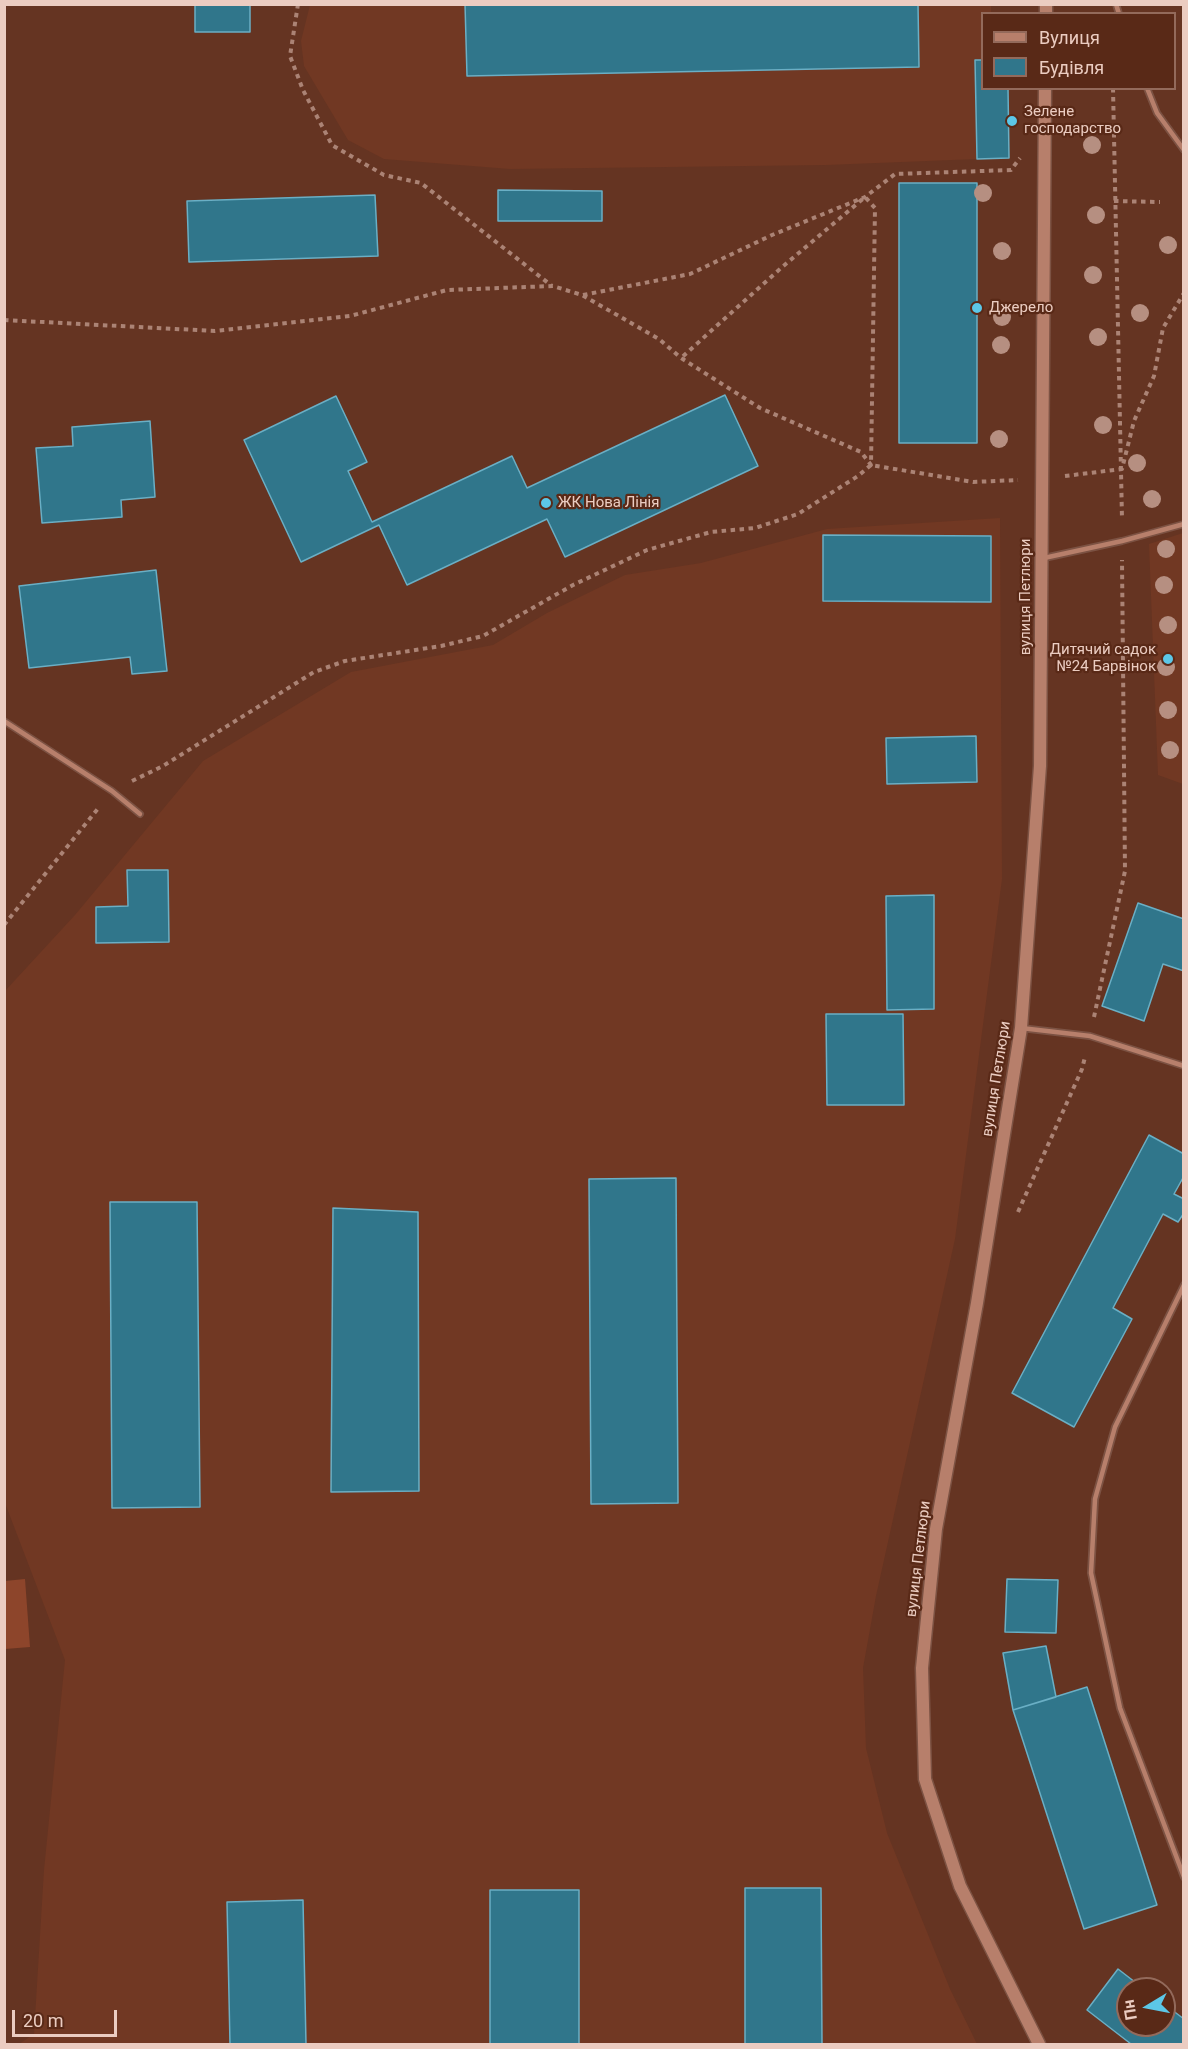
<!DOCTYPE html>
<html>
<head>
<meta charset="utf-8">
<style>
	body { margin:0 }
	#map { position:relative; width:1188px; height:2049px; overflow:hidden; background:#653422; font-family:Roboto,sans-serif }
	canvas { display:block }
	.frame { position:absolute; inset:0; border:6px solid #ebccc1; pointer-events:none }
	.legend { position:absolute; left:981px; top:12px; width:195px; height:78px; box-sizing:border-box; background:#592917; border:2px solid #936a5b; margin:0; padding:8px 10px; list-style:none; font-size:18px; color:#ebccc1 }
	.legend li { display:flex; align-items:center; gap:12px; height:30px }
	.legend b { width:30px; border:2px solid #936a5b }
	.north { position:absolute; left:1116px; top:1977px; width:60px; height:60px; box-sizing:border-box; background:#592917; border:2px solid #936a5b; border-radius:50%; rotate:260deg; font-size:16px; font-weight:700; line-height:24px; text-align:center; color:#ebccc1 }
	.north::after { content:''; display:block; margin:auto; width:21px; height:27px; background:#5cc7e7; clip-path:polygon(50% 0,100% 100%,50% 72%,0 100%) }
	.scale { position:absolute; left:12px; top:2010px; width:105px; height:27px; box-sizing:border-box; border:3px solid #ebccc1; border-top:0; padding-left:8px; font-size:18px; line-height:21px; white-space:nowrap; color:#ebccc1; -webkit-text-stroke:4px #592917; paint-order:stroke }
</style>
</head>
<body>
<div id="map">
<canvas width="1188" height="2049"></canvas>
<div class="frame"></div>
<ul class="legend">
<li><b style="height:8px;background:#b77f6b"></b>Вулиця</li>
<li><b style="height:16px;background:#30768b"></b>Будівля</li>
</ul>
<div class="north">Пн</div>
<div class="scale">20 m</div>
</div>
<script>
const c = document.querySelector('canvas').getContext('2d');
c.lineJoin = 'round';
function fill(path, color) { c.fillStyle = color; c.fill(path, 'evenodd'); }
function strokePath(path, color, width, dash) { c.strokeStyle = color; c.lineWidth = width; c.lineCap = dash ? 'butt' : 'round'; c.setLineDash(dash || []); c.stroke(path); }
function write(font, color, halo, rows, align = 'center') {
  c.font = font + ' Roboto,sans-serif'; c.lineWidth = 4.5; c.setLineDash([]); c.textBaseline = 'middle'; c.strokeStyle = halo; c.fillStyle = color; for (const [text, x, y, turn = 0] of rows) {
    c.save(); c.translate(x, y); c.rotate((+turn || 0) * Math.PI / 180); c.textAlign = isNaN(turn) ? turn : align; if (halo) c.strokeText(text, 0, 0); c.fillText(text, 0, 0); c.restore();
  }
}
fill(new Path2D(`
	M 310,5 L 991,5 L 991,13 L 982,14 L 982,60 L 975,61 L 977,159 L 826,165 L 510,169 L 384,159 L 348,140 L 304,66 L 301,41 Z
	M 1000,518 L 1002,879 L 955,1239 L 876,1596 L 863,1668 L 866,1748 L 887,1833 L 950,1989 L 977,2044 L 19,2044 L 34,2034 L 44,1870 L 65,1660 L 5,1503 L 5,991 L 75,915 L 203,761 L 351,672 L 493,645 L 547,613 L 625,575 L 701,563 L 827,529 Z
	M 1183,533 L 1184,533 L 1183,784 L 1158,775 L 1149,544 Z`), '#713823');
fill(new Path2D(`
	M 25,1579 L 30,1647 L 5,1649 L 5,1581 Z`), '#8d452b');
const building = new Path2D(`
	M 195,4 L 250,4 L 250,32 L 195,32 Z
	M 465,4 L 918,4 L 919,67 L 467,76 Z
	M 975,60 L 982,60 L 982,88 L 1008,88 L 1009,158 L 977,159 Z
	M 899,183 L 977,183 L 977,443 L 899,443 Z
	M 498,190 L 602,191 L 602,221 L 498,221 Z
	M 375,195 L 378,256 L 189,262 L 187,201 Z
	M 725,395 L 758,466 L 565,557 L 547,519 L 407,585 L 379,525 L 301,562 L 244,440 L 336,396 L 367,462 L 348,471 L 372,522 L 512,456 L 527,488 Z
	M 150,421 L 155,497 L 121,500 L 122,517 L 42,523 L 36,448 L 73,446 L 72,427 Z
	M 823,535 L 991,536 L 991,602 L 823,601 Z
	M 156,570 L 167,671 L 132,674 L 130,657 L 29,668 L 19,586 Z
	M 976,736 L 977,782 L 887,784 L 886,738 Z
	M 127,870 L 168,870 L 169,942 L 96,943 L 96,907 L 128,906 Z
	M 934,895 L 934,1009 L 887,1010 L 886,896 Z
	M 1138,903 L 1184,919 L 1184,971 L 1163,964 L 1144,1021 L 1102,1006 Z
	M 826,1014 L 903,1014 L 904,1105 L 827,1105 Z
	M 1149,1135 L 1184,1154 L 1184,1176 L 1174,1194 L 1184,1199 L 1184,1213 L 1178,1222 L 1163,1214 L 1113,1308 L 1132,1319 L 1074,1427 L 1012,1393 Z
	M 676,1178 L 678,1503 L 591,1504 L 589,1179 Z
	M 110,1202 L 197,1202 L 200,1507 L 112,1508 Z
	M 333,1208 L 418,1212 L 419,1491 L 331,1492 Z
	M 1007,1579 L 1058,1580 L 1056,1633 L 1005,1632 Z
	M 1046,1646 L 1056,1697 L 1013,1710 L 1003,1653 Z
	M 1087,1687 L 1157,1905 L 1084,1929 L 1013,1710 Z
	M 745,1888 L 821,1888 L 822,2044 L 745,2044 Z
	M 490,1890 L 579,1890 L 579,2044 L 490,2044 Z
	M 303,1900 L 306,2044 L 230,2044 L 227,1902 Z
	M 1118,1969 L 1144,1989 L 1128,1989 L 1128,2025 L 1164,2025 L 1164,2004 L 1184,2019 L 1184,2044 L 1131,2044 L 1087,2010 Z`);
fill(building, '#30768b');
strokePath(building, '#6aafc5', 1.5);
const service = new Path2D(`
	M 1116,4 L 1119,14
	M 1147,88 L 1157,113 L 1184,150
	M 1044,558 L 1122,541 L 1184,524
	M 4,721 L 112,791 L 140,814
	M 1021,1028 L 1090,1036 L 1184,1066
	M 1184,1285 L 1115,1427 L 1095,1499 L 1091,1573 L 1120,1708 L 1184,1877`);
const secondary = new Path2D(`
	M 1046,14 L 1046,4
	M 1039,2044 L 960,1886 L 925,1779 L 922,1668 L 936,1529 L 977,1303 L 1021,1028 L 1040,766 L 1045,88`);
strokePath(service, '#7c5243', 8);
strokePath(secondary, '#7c5243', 15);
strokePath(new Path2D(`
	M 298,4 L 290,56 L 303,90 L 332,145 L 384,175 L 421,183 L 552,286
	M 1113,88 L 1122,519
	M 1114,201 L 1160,202
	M 583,295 L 690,274 L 772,235 L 865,197 L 895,174 L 1011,170 L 1020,158
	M 4,320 L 215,331 L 350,316 L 447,290 L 553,286 L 582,295 L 659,339 L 681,358 L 760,408 L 861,452 L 871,465 L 875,208 L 865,197 L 781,268 L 681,358
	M 1065,476 L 1122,469 L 1134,421 L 1154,376 L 1163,328 L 1184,293
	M 132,781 L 163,766 L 314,672 L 345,661 L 441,646 L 483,636 L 573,585 L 647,550 L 711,532 L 755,528 L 798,514 L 858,476 L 871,465 L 973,482 L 1018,480
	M 4,925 L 100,806
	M 1094,1017 L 1125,871 L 1122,560
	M 1018,1212 L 1082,1069 L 1085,1057`), '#ab8375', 4, [4.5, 4.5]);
strokePath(service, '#b77f6b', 4.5);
strokePath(secondary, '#b77f6b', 12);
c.fillStyle = '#b68f81';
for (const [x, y] of [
	[1092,145],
	[983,193],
	[1096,215],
	[1168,245],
	[1002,251],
	[1093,275],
	[1140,313],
	[1002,317],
	[1098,337],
	[1001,345],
	[1103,425],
	[999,439],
	[1137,463],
	[1152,499],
	[1166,549],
	[1164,585],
	[1168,625],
	[1166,667],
	[1168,710],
	[1170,750]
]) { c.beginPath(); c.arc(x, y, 9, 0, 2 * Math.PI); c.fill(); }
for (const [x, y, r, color] of [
	[1012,121,6,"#5cc7e7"],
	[977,308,6,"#5cc7e7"],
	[546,503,6,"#5cc7e7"],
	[1168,659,6,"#5cc7e7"]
]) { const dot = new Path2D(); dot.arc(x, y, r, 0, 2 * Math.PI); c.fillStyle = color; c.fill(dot); strokePath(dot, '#592917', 2); }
write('15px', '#ebccc1', '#592917', [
	["Зелене",1024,112],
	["господарство",1024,129],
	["Джерело",989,308],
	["ЖК Нова Лінія",558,503],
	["Дитячий садок",1156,650,"right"],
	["№24 Барвінок",1156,667,"right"]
], 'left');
write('15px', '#ebccc1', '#592917', [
	["вулиця Петлюри",1026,597,-90],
	["вулиця Петлюри",997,1079,-81],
	["вулиця Петлюри",919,1559,-83]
]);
</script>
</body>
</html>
